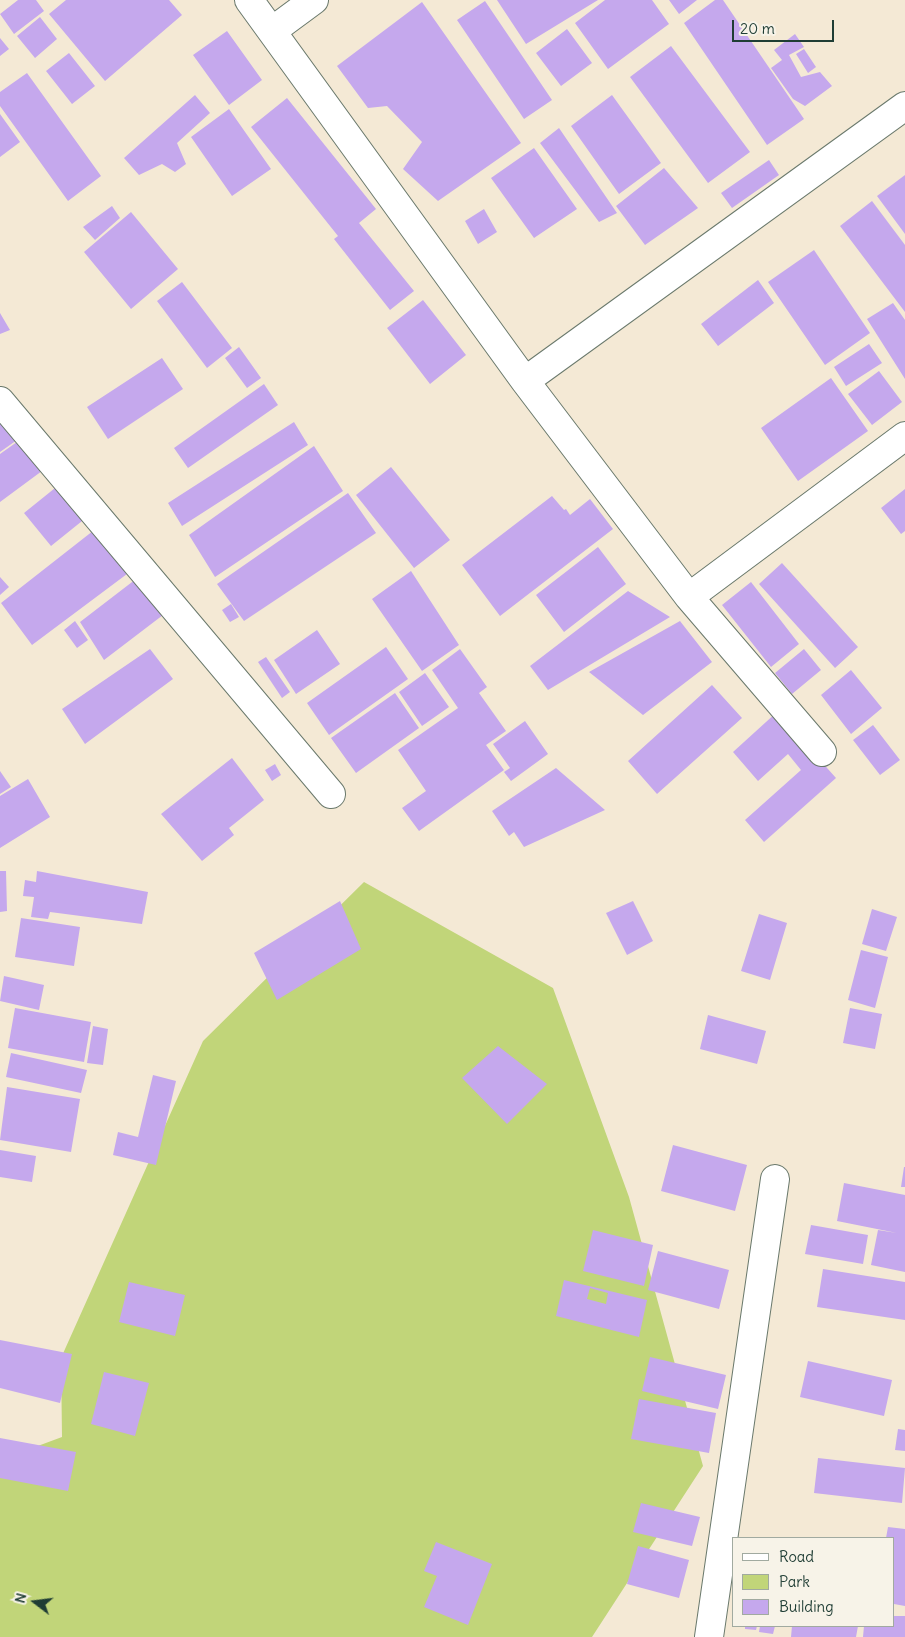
<!DOCTYPE html>
<html>
<head>
<meta charset="utf-8">
<style>
	body { margin:0 }
	#map { position:relative; width:905px; height:1637px; overflow:hidden; background:#f4e9d5; font-family:Delius,sans-serif }
	canvas { display:block }
	.legend { position:absolute; left:732px; top:1537px; width:162px; height:90px; box-sizing:border-box; background:#f7f3e8; border:1px solid #a1aaa0; margin:0; padding:6px 9px; list-style:none; font-size:15px; color:#1f3d34 }
	.legend li { display:flex; align-items:center; gap:10px; height:25px }
	.legend b { width:25px; border:1px solid #a1aaa0 }
	.north { position:absolute; left:10px; top:1577px; width:50px; height:50px; -webkit-text-stroke:4px #f7f3e8; paint-order:stroke; rotate:285deg; font-size:14px; font-weight:700; line-height:20px; text-align:center; color:#1f3d34 }
	.north::after { content:''; display:block; margin:auto; width:18px; height:22px; background:#1f3d34; clip-path:polygon(50% 0,100% 100%,50% 72%,0 100%) }
	.scale { position:absolute; left:732px; top:20px; width:102px; height:22px; box-sizing:border-box; border:2px solid #1f3d34; border-top:0; padding-left:6px; font-size:15px; line-height:18px; white-space:nowrap; color:#1f3d34; -webkit-text-stroke:4px #f7f3e8; paint-order:stroke }
</style>
</head>
<body>
<div id="map">
<canvas width="905" height="1637"></canvas>
<ul class="legend">
<li><b style="height:6px;background:#fff"></b>Road</li>
<li><b style="height:14px;background:#c1d579"></b>Park</li>
<li><b style="height:14px;background:#c5a8ed"></b>Building</li>
</ul>
<div class="north">N</div>
<div class="scale">20 m</div>
</div>
<script>
const c = document.querySelector('canvas').getContext('2d');
c.lineJoin = 'round';
function fill(path, color) { c.fillStyle = color; c.fill(path, 'evenodd'); }
function strokePath(path, color, width, dash) { c.strokeStyle = color; c.lineWidth = width; c.lineCap = dash ? 'butt' : 'round'; c.setLineDash(dash || []); c.stroke(path); }
fill(new Path2D(`
	M 364,882 L 553,988 L 629,1197 L 703,1466 L 592,1637 L 0,1637 L 0,1460 L 62,1437 L 61,1358 L 203,1041 Z`), '#c1d579');
fill(new Path2D(`
	M 18,0 L 36,0 L 44,11 L 14,34 L 0,14 Z
	M 66,0 L 169,0 L 182,15 L 105,81 L 49,14 Z
	M 497,0 L 598,0 L 526,44 Z
	M 605,0 L 652,0 L 669,24 L 608,69 L 575,23 Z
	M 669,0 L 697,0 L 679,14 Z
	M 715,0 L 723,0 L 804,119 L 767,145 L 684,23 Z
	M 485,1 L 552,100 L 524,119 L 457,20 Z
	M 422,2 L 521,143 L 438,201 L 403,169 L 422,142 L 387,106 L 368,108 L 337,66 Z
	M 40,17 L 57,39 L 35,58 L 17,36 Z
	M 567,29 L 592,63 L 561,86 L 536,53 Z
	M 227,31 L 262,80 L 229,105 L 193,55 Z
	M 795,34 L 804,47 L 789,55 L 801,77 L 820,72 L 832,86 L 805,106 L 793,99 L 771,68 L 782,60 L 774,50 Z
	M 0,38 L 9,49 L 0,56 Z
	M 671,46 L 750,152 L 708,183 L 630,77 Z
	M 804,49 L 816,67 L 808,73 L 796,54 Z
	M 69,53 L 95,86 L 72,104 L 46,71 Z
	M 27,73 L 101,176 L 68,201 L 0,106 L 0,92 Z
	M 195,95 L 210,113 L 177,143 L 186,164 L 175,172 L 162,164 L 139,175 L 124,158 Z
	M 612,95 L 661,163 L 619,194 L 571,126 Z
	M 287,98 L 376,209 L 359,223 L 414,291 L 390,310 L 334,239 L 338,236 L 251,127 Z
	M 229,109 L 271,169 L 232,196 L 191,137 Z
	M 0,114 L 20,142 L 0,157 Z
	M 559,128 L 617,213 L 599,222 L 540,143 Z
	M 534,148 L 577,209 L 534,238 L 491,178 Z
	M 769,160 L 779,175 L 732,208 L 721,193 Z
	M 664,168 L 698,208 L 645,245 L 616,206 Z
	M 905,175 L 905,234 L 877,196 Z
	M 872,201 L 905,245 L 905,312 L 840,226 Z
	M 112,206 L 120,218 L 95,240 L 83,227 Z
	M 484,209 L 497,232 L 478,244 L 465,221 Z
	M 131,212 L 178,269 L 131,309 L 84,252 Z
	M 814,250 L 870,333 L 825,365 L 768,282 Z
	M 758,280 L 774,303 L 718,346 L 701,324 Z
	M 182,282 L 232,348 L 207,368 L 157,301 Z
	M 423,300 L 466,355 L 430,384 L 387,328 Z
	M 893,303 L 905,320 L 905,379 L 867,319 Z
	M 0,313 L 10,330 L 0,334 Z
	M 869,344 L 882,363 L 846,386 L 834,367 Z
	M 239,347 L 261,378 L 247,388 L 225,358 Z
	M 162,358 L 183,389 L 108,439 L 87,407 Z
	M 879,371 L 902,402 L 872,425 L 848,394 Z
	M 831,378 L 868,431 L 798,481 L 761,428 Z
	M 264,384 L 278,405 L 188,468 L 174,448 Z
	M 0,417 L 17,440 L 0,452 Z
	M 294,422 L 308,445 L 182,526 L 168,503 Z
	M 24,437 L 46,468 L 0,502 L 0,454 Z
	M 314,446 L 343,491 L 215,577 L 189,535 Z
	M 391,467 L 450,540 L 414,568 L 356,495 Z
	M 65,480 L 92,513 L 51,546 L 24,513 Z
	M 905,489 L 905,531 L 901,534 L 881,508 Z
	M 348,493 L 376,533 L 244,621 L 217,584 Z
	M 552,496 L 564,510 L 566,509 L 570,515 L 590,499 L 613,529 L 500,616 L 462,565 Z
	M 98,527 L 131,571 L 32,645 L 1,603 Z
	M 598,547 L 626,584 L 564,632 L 536,595 Z
	M 782,563 L 858,647 L 835,668 L 759,584 Z
	M 411,571 L 459,645 L 422,671 L 372,599 Z
	M 0,577 L 9,587 L 0,595 Z
	M 136,579 L 163,615 L 104,660 L 80,622 Z
	M 751,582 L 799,644 L 771,667 L 722,605 Z
	M 628,591 L 670,617 L 548,690 L 530,666 Z
	M 231,604 L 239,617 L 230,622 L 222,610 Z
	M 75,621 L 88,640 L 77,648 L 64,630 Z
	M 680,621 L 712,662 L 643,715 L 589,672 Z
	M 317,630 L 340,664 L 296,694 L 274,660 Z
	M 386,647 L 408,679 L 329,735 L 307,703 Z
	M 150,649 L 173,679 L 85,744 L 62,709 Z
	M 460,649 L 487,687 L 479,693 L 506,731 L 486,745 L 504,770 L 419,831 L 402,808 L 426,791 L 398,750 L 458,708 L 432,670 Z
	M 804,649 L 821,670 L 792,694 L 775,673 Z
	M 266,657 L 290,692 L 282,698 L 258,662 Z
	M 851,670 L 882,708 L 851,734 L 821,695 Z
	M 425,673 L 449,707 L 422,726 L 399,692 Z
	M 712,685 L 742,718 L 657,794 L 628,761 Z
	M 395,693 L 419,728 L 356,773 L 331,738 Z
	M 777,712 L 836,778 L 764,842 L 745,820 L 801,770 L 788,754 L 758,781 L 733,752 Z
	M 525,721 L 548,754 L 511,781 L 504,772 L 510,768 L 493,744 Z
	M 873,725 L 900,760 L 880,775 L 853,740 Z
	M 232,758 L 264,800 L 229,828 L 234,835 L 202,861 L 161,814 Z
	M 275,764 L 281,775 L 272,781 L 265,770 Z
	M 556,768 L 605,810 L 524,847 L 514,832 L 509,836 L 492,811 Z
	M 0,771 L 11,787 L 0,794 Z
	M 28,779 L 50,817 L 0,848 L 0,796 Z
	M 0,871 L 6,871 L 7,911 L 0,912 Z
	M 37,871 L 148,892 L 142,924 L 50,912 L 48,919 L 31,917 L 34,897 L 23,896 L 25,880 L 36,882 Z
	M 340,901 L 361,949 L 277,1000 L 254,953 Z
	M 633,901 L 653,941 L 627,955 L 606,913 Z
	M 872,909 L 897,917 L 886,951 L 862,944 Z
	M 759,914 L 787,923 L 770,980 L 741,971 Z
	M 21,918 L 80,927 L 74,966 L 15,957 Z
	M 861,950 L 888,957 L 875,1008 L 848,1000 Z
	M 4,976 L 44,985 L 39,1010 L 0,1001 Z
	M 15,1008 L 91,1022 L 84,1062 L 8,1048 Z
	M 850,1008 L 882,1014 L 875,1049 L 843,1043 Z
	M 708,1015 L 766,1031 L 757,1064 L 700,1049 Z
	M 93,1026 L 108,1029 L 103,1065 L 87,1063 Z
	M 498,1046 L 547,1084 L 507,1124 L 462,1078 Z
	M 11,1053 L 87,1070 L 81,1093 L 6,1077 Z
	M 153,1075 L 176,1081 L 156,1165 L 113,1155 L 118,1132 L 138,1137 Z
	M 7,1087 L 80,1099 L 71,1152 L 0,1140 Z
	M 673,1145 L 747,1165 L 735,1211 L 661,1191 Z
	M 0,1150 L 36,1156 L 32,1182 L 0,1177 Z
	M 904,1167 L 905,1167 L 905,1187 L 901,1187 Z
	M 844,1183 L 905,1195 L 905,1272 L 871,1265 L 878,1230 L 897,1233 L 837,1221 Z
	M 811,1225 L 868,1235 L 863,1264 L 805,1254 Z
	M 593,1230 L 653,1245 L 644,1286 L 583,1271 Z
	M 658,1251 L 729,1270 L 719,1309 L 648,1290 Z
	M 823,1269 L 905,1282 L 905,1320 L 817,1307 Z
	M 564,1280 L 647,1300 L 639,1337 L 556,1316 ZM 590,1288 L 608,1293 L 606,1304 L 587,1299 Z
	M 129,1282 L 185,1295 L 175,1336 L 119,1322 Z
	M 0,1340 L 72,1354 L 60,1403 L 0,1388 Z
	M 650,1357 L 726,1375 L 718,1409 L 642,1391 Z
	M 808,1361 L 892,1380 L 884,1416 L 800,1397 Z
	M 104,1372 L 149,1383 L 135,1436 L 91,1424 Z
	M 639,1399 L 716,1413 L 709,1453 L 631,1439 Z
	M 898,1429 L 905,1430 L 905,1451 L 895,1450 Z
	M 0,1438 L 76,1452 L 68,1491 L 0,1478 Z
	M 818,1458 L 905,1468 L 902,1503 L 814,1493 Z
	M 641,1503 L 700,1517 L 692,1546 L 633,1532 Z
	M 888,1527 L 905,1529 L 905,1606 L 894,1604 L 894,1538 L 886,1538 Z
	M 436,1542 L 492,1564 L 468,1625 L 424,1607 L 437,1576 L 424,1571 Z
	M 638,1546 L 689,1560 L 679,1598 L 627,1584 Z
	M 894,1616 L 905,1616 L 905,1637 L 863,1637 L 864,1626 L 894,1626 Z
	M 745,1626 L 757,1626 L 756,1630 L 745,1629 Z
	M 760,1626 L 775,1626 L 773,1634 L 759,1632 Z
	M 792,1626 L 858,1626 L 856,1637 L 791,1637 Z`), '#c5a8ed');
const minor = new Path2D(`
	M 249,0 L 525,381 L 689,597 L 822,752
	M 272,31 L 314,0
	M 525,381 L 905,106
	M 0,401 L 331,794
	M 689,597 L 905,436
	M 709,1637 L 775,1179`);
strokePath(minor, '#6a796c', 30);
strokePath(minor, '#fff', 28);
</script>
</body>
</html>
